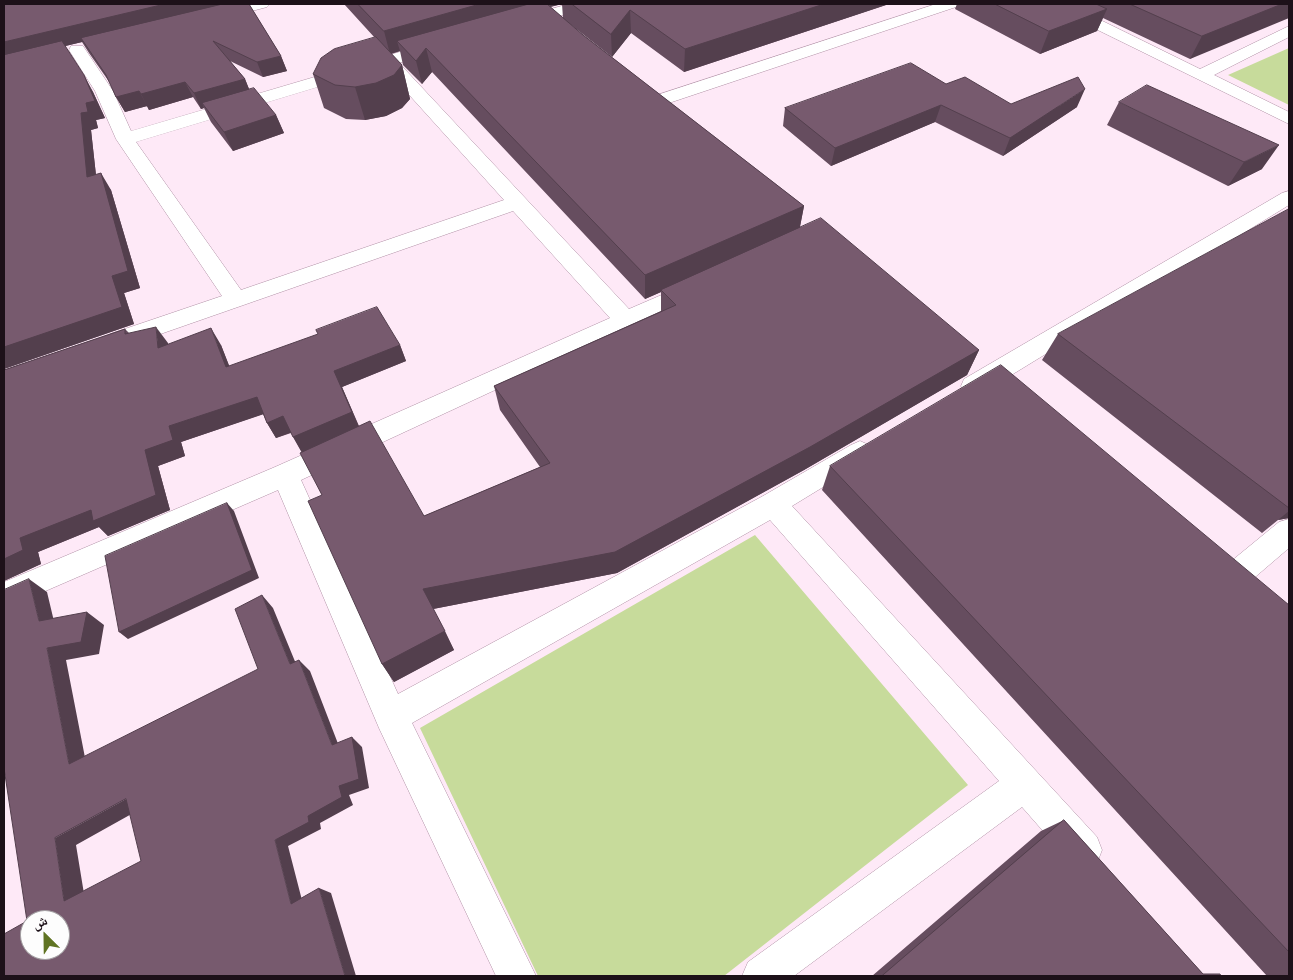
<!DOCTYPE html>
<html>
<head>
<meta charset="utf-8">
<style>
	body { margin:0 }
	#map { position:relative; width:1293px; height:980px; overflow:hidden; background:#fee9f7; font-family:"Public Sans","Noto Naskh Arabic",sans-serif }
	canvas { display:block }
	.frame { position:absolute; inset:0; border:5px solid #1d1119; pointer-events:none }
	.north { position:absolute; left:20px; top:910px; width:50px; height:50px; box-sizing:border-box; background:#fdfdfd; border:1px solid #a39fa2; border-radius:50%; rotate:337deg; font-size:14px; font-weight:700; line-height:20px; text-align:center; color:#1d1119 }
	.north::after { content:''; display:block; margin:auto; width:18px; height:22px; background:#607423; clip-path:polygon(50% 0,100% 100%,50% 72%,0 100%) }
</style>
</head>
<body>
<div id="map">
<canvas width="1293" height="980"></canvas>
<div class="frame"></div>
<div class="north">ش</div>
</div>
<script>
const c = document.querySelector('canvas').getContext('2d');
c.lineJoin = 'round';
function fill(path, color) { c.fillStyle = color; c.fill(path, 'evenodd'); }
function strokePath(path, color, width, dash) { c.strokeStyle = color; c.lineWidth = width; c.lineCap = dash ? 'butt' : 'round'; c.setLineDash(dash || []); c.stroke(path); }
fill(new Path2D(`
	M 1289,48 L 1289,105 L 1228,75 Z
	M 755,535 L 968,785 L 724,976 L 538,976 L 420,728 Z`), '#c7db9b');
const minor = new Path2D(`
	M 244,4 L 270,4 L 267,7 L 214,21 L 206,16 L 208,13 Z
	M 569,4 L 593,4 L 590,7 L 521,27 L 513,22 L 515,19 Z
	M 936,4 L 959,4 L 956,7 L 660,106 L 648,106 L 645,102 L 648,98 Z
	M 1048,4 L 1068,4 L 1200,69 L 1289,26 L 1289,37 L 1214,75 L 1289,112 L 1289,124 L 1051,7 Z
	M 437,41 L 443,43 L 445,46 L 443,49 L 399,63 L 629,309 L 694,281 L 702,284 L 705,289 L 702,294 L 301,480 L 398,694 L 763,496 L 851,445 L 860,441 L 869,445 L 873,452 L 869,459 L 792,506 L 1097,837 L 1102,850 L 1097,863 L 1084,868 L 1071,863 L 1022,807 L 794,976 L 742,976 L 748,962 L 999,781 L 770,520 L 412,723 L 536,976 L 496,976 L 379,728 L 278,490 L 4,609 L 4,582 L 275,467 L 610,318 L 513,211 L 126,346 L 118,348 L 110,346 L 106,340 L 110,334 L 222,296 L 116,139 L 95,91 L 69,50 L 71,46 L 83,46 L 113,91 L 131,131 ZM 384,67 L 504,200 L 241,290 L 136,142 Z
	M 1289,191 L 1289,205 L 982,393 L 973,395 L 964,393 L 961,386 L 964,379 L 1282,193 Z
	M 1289,519 L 1289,548 L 1240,590 L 1229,594 L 1218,590 L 1214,581 L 1218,572 L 1279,522 Z`);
strokePath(minor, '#b191a6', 1);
fill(minor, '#fff');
fill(new Path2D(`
	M 4,4 L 249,4 L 281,56 L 287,71 L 263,77 L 230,61 L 245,79 L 249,89 L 276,115 L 284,133 L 233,151 L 211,122 L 204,108 L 201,109 L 193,97 L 149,110 L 147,106 L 125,112 L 116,97 L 110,83 L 89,53 L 82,42 L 65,46 L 93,92 L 105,118 L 96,120 L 98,128 L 91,130 L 96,175 L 111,190 L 140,288 L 124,293 L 134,324 L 4,369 Z
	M 344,4 L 889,4 L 684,72 L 631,33 L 612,57 L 566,21 L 583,35 L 804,206 L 800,227 L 979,350 L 967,375 L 804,470 L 617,573 L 433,609 L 454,650 L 394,682 L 382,664 L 322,495 L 302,452 L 291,433 L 276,438 L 267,423 L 263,414 L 181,442 L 185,456 L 158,466 L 170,510 L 108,536 L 99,527 L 38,552 L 41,564 L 4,581 L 4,370 L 125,329 L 129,333 L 168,344 L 221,345 L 229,366 L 400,345 L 406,361 L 342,387 L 359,426 L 424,516 L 540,467 L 500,410 L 494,386 L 661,311 L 661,292 L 645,299 L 432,72 L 422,84 L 403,65 L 400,51 L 391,54 L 402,65 L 410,99 L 402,108 L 386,116 L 365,120 L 346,119 L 324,108 L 313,74 L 375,38 ZM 562,4 L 563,18 L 550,7 Z
	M 957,4 L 1289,4 L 1190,59 L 1103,18 L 1097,31 L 1040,54 L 955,9 Z
	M 946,84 L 1011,104 L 1077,107 L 1003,156 L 935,122 L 831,166 L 783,126 L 785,108 Z
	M 1119,102 L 1262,169 L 1228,186 L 1107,125 Z
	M 1289,209 L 1289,518 L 1278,520 L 1262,533 L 1042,360 L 1058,334 Z
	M 830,466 L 1289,605 L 1289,976 L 1267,976 L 822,490 Z
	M 1064,820 L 1203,974 L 1221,976 L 872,976 L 1041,831 Z`), '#664d5f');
fill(new Path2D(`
	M 165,4 L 238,4 L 4,61 L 4,42 Z
	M 480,4 L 532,4 L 397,41 L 400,51 L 390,54 L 384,31 Z
	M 550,4 L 562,4 L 550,7 Z
	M 824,4 L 889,4 L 684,72 L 685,49 Z
	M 1282,4 L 1289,4 L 1289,18 L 1190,59 L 1202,36 Z
	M 1107,9 L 1097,31 L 1040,54 L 1049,31 Z
	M 630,10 L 631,33 L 612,57 L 611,34 Z
	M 426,48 L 432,72 L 422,84 L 416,61 Z
	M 281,56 L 287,71 L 263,77 L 257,62 Z
	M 402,65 L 410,99 L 402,108 L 386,116 L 365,120 L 355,87 Z
	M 84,75 L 93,92 L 105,118 L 96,120 L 98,128 L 91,130 L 98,194 L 87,177 L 81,113 Z
	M 245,79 L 251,94 L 202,103 L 204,108 L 201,109 L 194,93 Z
	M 185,82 L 193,97 L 149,110 L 141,94 Z
	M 1085,89 L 1077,107 L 1003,156 L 1010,138 Z
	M 139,91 L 147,106 L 125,112 L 116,97 Z
	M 941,105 L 935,122 L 831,166 L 835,148 Z
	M 276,115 L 284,133 L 233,151 L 224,132 Z
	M 1279,145 L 1262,169 L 1228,186 L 1244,162 Z
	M 101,173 L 111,190 L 140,288 L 124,293 L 134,324 L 4,369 L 4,347 L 112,276 Z
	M 804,206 L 799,231 L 661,290 L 661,292 L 645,299 L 645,275 Z
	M 156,327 L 168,343 L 170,364 L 158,348 Z
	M 211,328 L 221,345 L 236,383 L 226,367 Z
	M 400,345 L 406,361 L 342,387 L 359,427 L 302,453 L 293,437 L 334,371 Z
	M 979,350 L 967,375 L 804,470 L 617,573 L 433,609 L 423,589 Z
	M 257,397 L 267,413 L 181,442 L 185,456 L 158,466 L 170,510 L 108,536 L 99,527 L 38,552 L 41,564 L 4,581 L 4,559 L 20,538 L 145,450 L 169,426 Z
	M 283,416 L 292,432 L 276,438 L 267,423 Z
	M 227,503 L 234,511 L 259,578 L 128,639 L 119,632 Z
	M 1289,511 L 1289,518 L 1278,520 Z
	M 29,579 L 47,592 L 57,634 L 39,621 Z
	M 262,595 L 273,608 L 301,676 L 290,664 Z
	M 87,612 L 104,625 L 99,654 L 66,660 L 88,773 L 69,764 L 47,648 Z
	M 445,631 L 454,650 L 394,682 L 382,664 Z
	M 299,660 L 310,671 L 342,754 L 332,745 Z
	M 352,737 L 362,747 L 369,788 L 349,795 L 353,805 L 320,823 L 321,829 L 288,846 L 304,908 L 291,904 L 275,840 L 308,816 Z
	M 126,799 L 144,807 L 76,845 L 86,906 L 64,901 L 55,838 Z
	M 319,888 L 331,893 L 356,976 L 345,976 Z`), '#533f4d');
const building = new Path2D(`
	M 4,4 L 165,4 L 4,42 Z
	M 223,4 L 249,4 L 281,56 L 257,62 L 213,41 L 245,79 L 194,93 L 185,82 L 141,94 L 139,91 L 116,97 L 106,75 L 81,38 Z
	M 358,4 L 480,4 L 384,31 Z
	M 529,4 L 547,4 L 583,35 L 804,206 L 645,275 L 426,48 L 416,61 L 397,41 Z
	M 572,4 L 824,4 L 685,49 L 630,10 L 611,34 Z
	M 995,4 L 1096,4 L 1107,9 L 1049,31 Z
	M 1130,4 L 1282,4 L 1202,36 Z
	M 376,37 L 402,65 L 394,75 L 376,83 L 355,87 L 335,85 L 313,74 L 321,58 L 334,49 Z
	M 62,41 L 84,75 L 95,101 L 86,103 L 88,112 L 81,113 L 87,177 L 101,173 L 128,271 L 112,276 L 122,307 L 4,347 L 4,55 Z
	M 911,63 L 946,84 L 965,77 L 1011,104 L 1078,77 L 1085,89 L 1010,138 L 941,105 L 835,148 L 785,108 Z
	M 1147,85 L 1279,145 L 1244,162 L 1119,102 Z
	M 254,88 L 276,115 L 224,132 L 202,103 Z
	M 1289,209 L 1289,508 L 1058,334 Z
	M 821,218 L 979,350 L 810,447 L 615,552 L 423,589 L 445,631 L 382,664 L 308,501 L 322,495 L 300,453 L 370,421 L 424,516 L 550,463 L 494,386 L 676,305 L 661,290 Z
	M 377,307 L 400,345 L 334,371 L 352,412 L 293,437 L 283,416 L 267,423 L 257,397 L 169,426 L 173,440 L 145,450 L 156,495 L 93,521 L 91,510 L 20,538 L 23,550 L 4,559 L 4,370 L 125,329 L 125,334 L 156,327 L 158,348 L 211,328 L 226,367 L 318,334 L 316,330 Z
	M 1001,365 L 1289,605 L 1289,952 L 830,466 Z
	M 227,503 L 252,570 L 119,632 L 105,556 Z
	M 29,579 L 39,621 L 87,612 L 81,642 L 47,648 L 69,764 L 258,669 L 235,609 L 262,595 L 290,664 L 299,660 L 332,745 L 352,737 L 359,779 L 339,786 L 342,797 L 308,816 L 309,822 L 275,840 L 291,904 L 319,888 L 345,976 L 4,976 L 4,934 L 27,921 L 4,768 L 4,590 ZM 126,799 L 141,861 L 64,901 L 55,838 ZM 30,920 L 60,920 L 60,950 L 30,950 Z
	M 1064,820 L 1203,974 L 1220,974 L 1221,976 L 882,976 Z`);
fill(building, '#775a6e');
strokePath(building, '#533f4d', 1);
</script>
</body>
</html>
